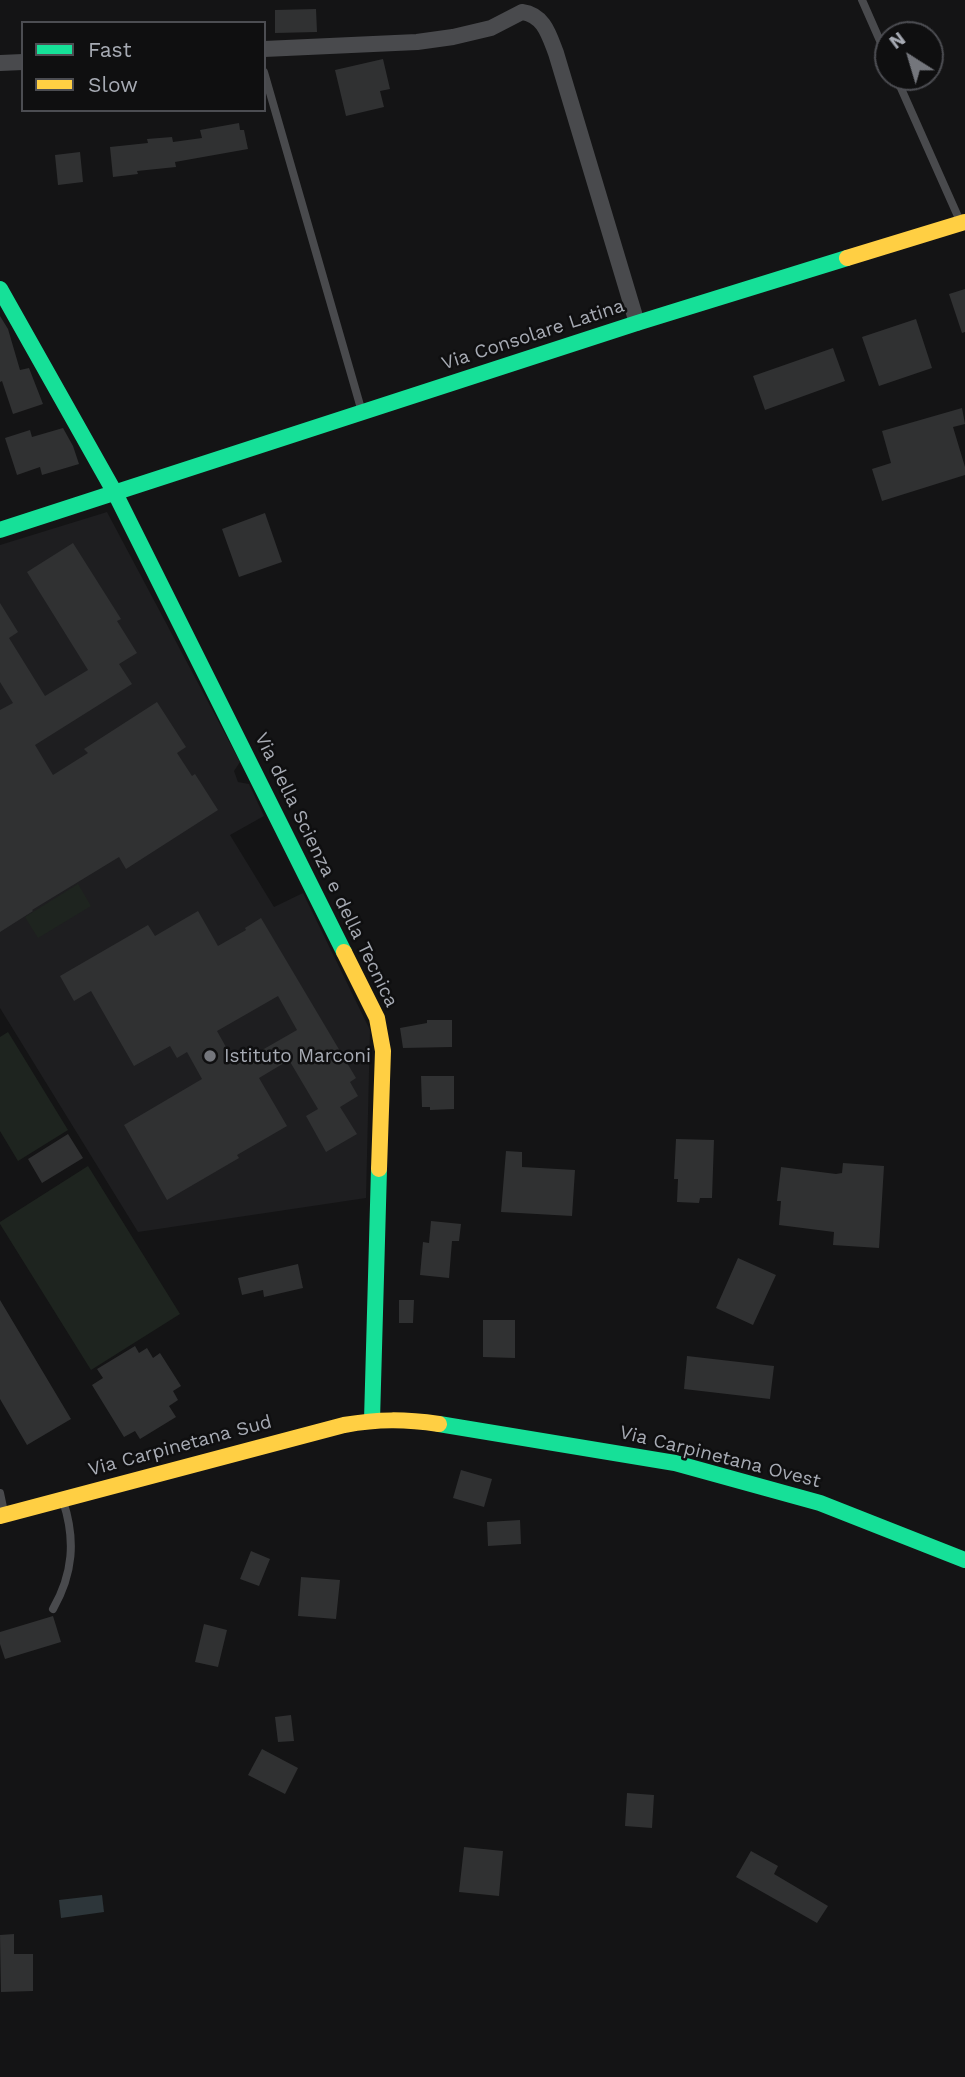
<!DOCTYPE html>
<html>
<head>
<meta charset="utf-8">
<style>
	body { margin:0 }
	#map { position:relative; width:965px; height:2077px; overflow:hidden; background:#141415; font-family:"Work Sans",sans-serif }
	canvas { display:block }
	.legend { position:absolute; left:21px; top:21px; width:245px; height:91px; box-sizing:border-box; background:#0f0f10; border:2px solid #4c4d52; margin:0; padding:9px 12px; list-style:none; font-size:21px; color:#a7abb4 }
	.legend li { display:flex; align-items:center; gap:14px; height:35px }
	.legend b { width:35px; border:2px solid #4c4d52 }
	.north { position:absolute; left:874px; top:21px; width:70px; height:70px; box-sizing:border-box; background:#0f0f10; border:2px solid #4c4d52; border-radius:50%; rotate:323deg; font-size:19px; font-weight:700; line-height:28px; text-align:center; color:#a7abb4 }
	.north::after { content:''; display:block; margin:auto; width:24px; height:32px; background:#74767c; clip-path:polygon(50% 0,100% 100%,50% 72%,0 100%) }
</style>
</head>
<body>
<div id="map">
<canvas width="965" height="2077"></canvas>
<ul class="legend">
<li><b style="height:9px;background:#16e098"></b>Fast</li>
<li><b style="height:9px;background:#ffcf43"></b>Slow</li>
</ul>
<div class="north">N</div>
</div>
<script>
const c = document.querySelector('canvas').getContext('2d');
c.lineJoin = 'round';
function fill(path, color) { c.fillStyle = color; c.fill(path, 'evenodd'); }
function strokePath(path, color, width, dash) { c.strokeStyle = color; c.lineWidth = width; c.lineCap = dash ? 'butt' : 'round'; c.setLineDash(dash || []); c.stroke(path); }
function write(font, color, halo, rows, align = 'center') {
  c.font = font + ' "Work Sans",sans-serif'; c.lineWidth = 5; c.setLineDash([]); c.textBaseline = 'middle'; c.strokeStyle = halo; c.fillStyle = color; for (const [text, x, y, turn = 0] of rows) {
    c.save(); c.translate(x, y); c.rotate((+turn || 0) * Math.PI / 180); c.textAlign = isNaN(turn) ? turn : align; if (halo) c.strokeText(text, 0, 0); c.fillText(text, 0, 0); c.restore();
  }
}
fill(new Path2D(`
	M 107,512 L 240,762 L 234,771 L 238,782 L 249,784 L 264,816 L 230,835 L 274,907 L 303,893 L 370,1030 L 366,1198 L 138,1232 L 0,1008 L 0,545 Z`), '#1e1e20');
fill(new Path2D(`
	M 78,884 L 91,906 L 38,938 L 25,917 Z
	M 8,1032 L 68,1130 L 18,1161 L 0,1131 L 0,1037 Z
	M 88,1166 L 180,1314 L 91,1370 L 0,1224 L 0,1222 Z`), '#1e241f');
fill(new Path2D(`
	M 102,1895 L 104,1912 L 61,1918 L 59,1900 Z`), '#2d363a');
fill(new Path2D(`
	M 316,9 L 317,32 L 275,33 L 275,10 Z
	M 383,59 L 390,89 L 380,91 L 384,107 L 346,116 L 335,70 Z
	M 239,123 L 240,130 L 244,130 L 248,149 L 175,162 L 176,167 L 137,171 L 138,174 L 113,177 L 110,147 L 148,143 L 147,139 L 172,137 L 173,142 L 202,138 L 200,130 Z
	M 80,152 L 83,182 L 58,185 L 55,155 Z
	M 965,289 L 965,332 L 962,333 L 949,294 Z
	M 0,316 L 8,329 L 20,370 L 29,368 L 43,404 L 13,414 L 2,381 L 0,382 Z
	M 916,319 L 932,368 L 879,386 L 862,337 Z
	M 833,348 L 845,381 L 765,410 L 753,376 Z
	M 962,408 L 965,424 L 953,427 L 965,467 L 965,475 L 882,501 L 872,469 L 891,463 L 882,431 Z
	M 63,428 L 73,446 L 79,464 L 42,475 L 40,467 L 17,475 L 5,438 L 30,430 L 32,437 Z
	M 265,513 L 282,562 L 239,577 L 222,529 Z
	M 73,543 L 121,619 L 117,621 L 137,653 L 119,664 L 132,684 L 35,745 L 53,775 L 88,753 L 84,749 L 157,702 L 186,747 L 177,753 L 192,776 L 195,774 L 218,810 L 126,869 L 119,857 L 32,910 L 33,911 L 0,932 L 0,710 L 13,703 L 0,682 L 0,603 L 18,632 L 9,638 L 45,696 L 88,670 L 27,572 Z
	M 198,911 L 218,946 L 246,930 L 245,928 L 261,918 L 356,1078 L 350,1082 L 358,1096 L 340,1107 L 357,1134 L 326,1152 L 306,1116 L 318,1109 L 289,1060 L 259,1078 L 287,1126 L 237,1155 L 239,1158 L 167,1200 L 124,1125 L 202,1079 L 187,1052 L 177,1058 L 170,1046 L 134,1066 L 91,991 L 74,1001 L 60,976 L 148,925 L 155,936 ZM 278,996 L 297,1030 L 236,1065 L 217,1031 Z
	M 427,1020 L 452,1020 L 452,1047 L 403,1048 L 400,1028 L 427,1023 Z
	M 421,1076 L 454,1076 L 454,1109 L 430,1110 L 430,1107 L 422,1107 Z
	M 68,1134 L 83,1158 L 42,1183 L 28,1159 Z
	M 676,1139 L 714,1140 L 712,1198 L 700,1198 L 699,1203 L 677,1202 L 678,1179 L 674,1179 Z
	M 506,1151 L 522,1152 L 522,1167 L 575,1170 L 572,1216 L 501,1212 Z
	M 843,1163 L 884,1166 L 879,1248 L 833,1245 L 834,1232 L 779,1225 L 781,1201 L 777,1201 L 781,1167 L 836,1174 L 842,1173 Z
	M 431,1221 L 461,1224 L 459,1241 L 452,1241 L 449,1278 L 420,1275 L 423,1242 L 429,1243 Z
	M 738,1258 L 776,1275 L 753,1325 L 716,1308 Z
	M 298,1264 L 303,1288 L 264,1297 L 263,1290 L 242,1295 L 238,1278 Z
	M 0,1300 L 71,1419 L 27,1445 L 0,1399 Z
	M 399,1300 L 414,1300 L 413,1323 L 399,1323 Z
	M 483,1320 L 515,1320 L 515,1358 L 483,1357 Z
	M 135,1346 L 139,1353 L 147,1348 L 153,1358 L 160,1353 L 181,1386 L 173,1391 L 178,1400 L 169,1406 L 176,1417 L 140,1439 L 135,1431 L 124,1437 L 92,1385 L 103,1378 L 97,1369 Z
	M 687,1356 L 774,1366 L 770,1399 L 684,1389 Z
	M 461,1470 L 492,1479 L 484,1507 L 453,1498 Z
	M 520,1520 L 521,1544 L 488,1546 L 487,1522 Z
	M 251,1551 L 270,1559 L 259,1586 L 240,1579 Z
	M 301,1577 L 340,1580 L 336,1619 L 298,1616 Z
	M 53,1616 L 61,1642 L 5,1659 L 0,1644 L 0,1632 Z
	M 204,1624 L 227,1630 L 218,1667 L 195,1662 Z
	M 291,1715 L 294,1741 L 278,1742 L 275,1717 Z
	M 262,1749 L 298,1768 L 285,1794 L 248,1775 Z
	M 627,1793 L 654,1795 L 652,1828 L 625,1826 Z
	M 464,1847 L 503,1851 L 499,1896 L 459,1892 Z
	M 751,1851 L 778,1866 L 774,1874 L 828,1906 L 817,1923 L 736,1877 Z
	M 14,1934 L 14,1954 L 33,1954 L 33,1991 L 1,1992 L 0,1935 Z`), '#303132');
strokePath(new Path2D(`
	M 862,0 L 888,59
	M 264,72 L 362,412
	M 896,77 L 960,221
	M 0,1493 L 4,1512
	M 53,1609 C 73,1574 76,1540 63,1501`), '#494a4d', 8);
strokePath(new Path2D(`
	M 264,49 L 417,42 L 453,37 L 491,28 L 522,12 C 544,15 549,35 556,53 L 637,323
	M 0,63 L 23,62`), '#494a4d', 16);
strokePath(new Path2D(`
	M 0,289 L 115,493 L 344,952
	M 0,530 L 637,323 L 847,258
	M 372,1420 L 379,1169
	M 439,1424 L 675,1463 L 820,1503 L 965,1560`), '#16e098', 16);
strokePath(new Path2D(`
	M 847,258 L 965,222
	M 344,952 L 377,1018 L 383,1051 L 379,1169
	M 0,1516 L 344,1425 C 379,1419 404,1419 439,1424`), '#ffcf43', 16);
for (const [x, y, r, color] of [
	[210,1056,7,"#74767c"]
]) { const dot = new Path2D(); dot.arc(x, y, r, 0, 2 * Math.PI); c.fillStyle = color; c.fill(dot); strokePath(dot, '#0f0f10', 2.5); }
write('19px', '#a7abb4', '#0f0f10', [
	["Via Consolare Latina",533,335,-18],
	["Via della Scienza e della Tecnica",326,870,64],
	["Via Carpinetana Sud",180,1446,-15],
	["Via Carpinetana Ovest",720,1457,14]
]);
write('19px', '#a7abb4', '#0f0f10', [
	["Istituto Marconi",224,1056]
], 'left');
</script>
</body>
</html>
